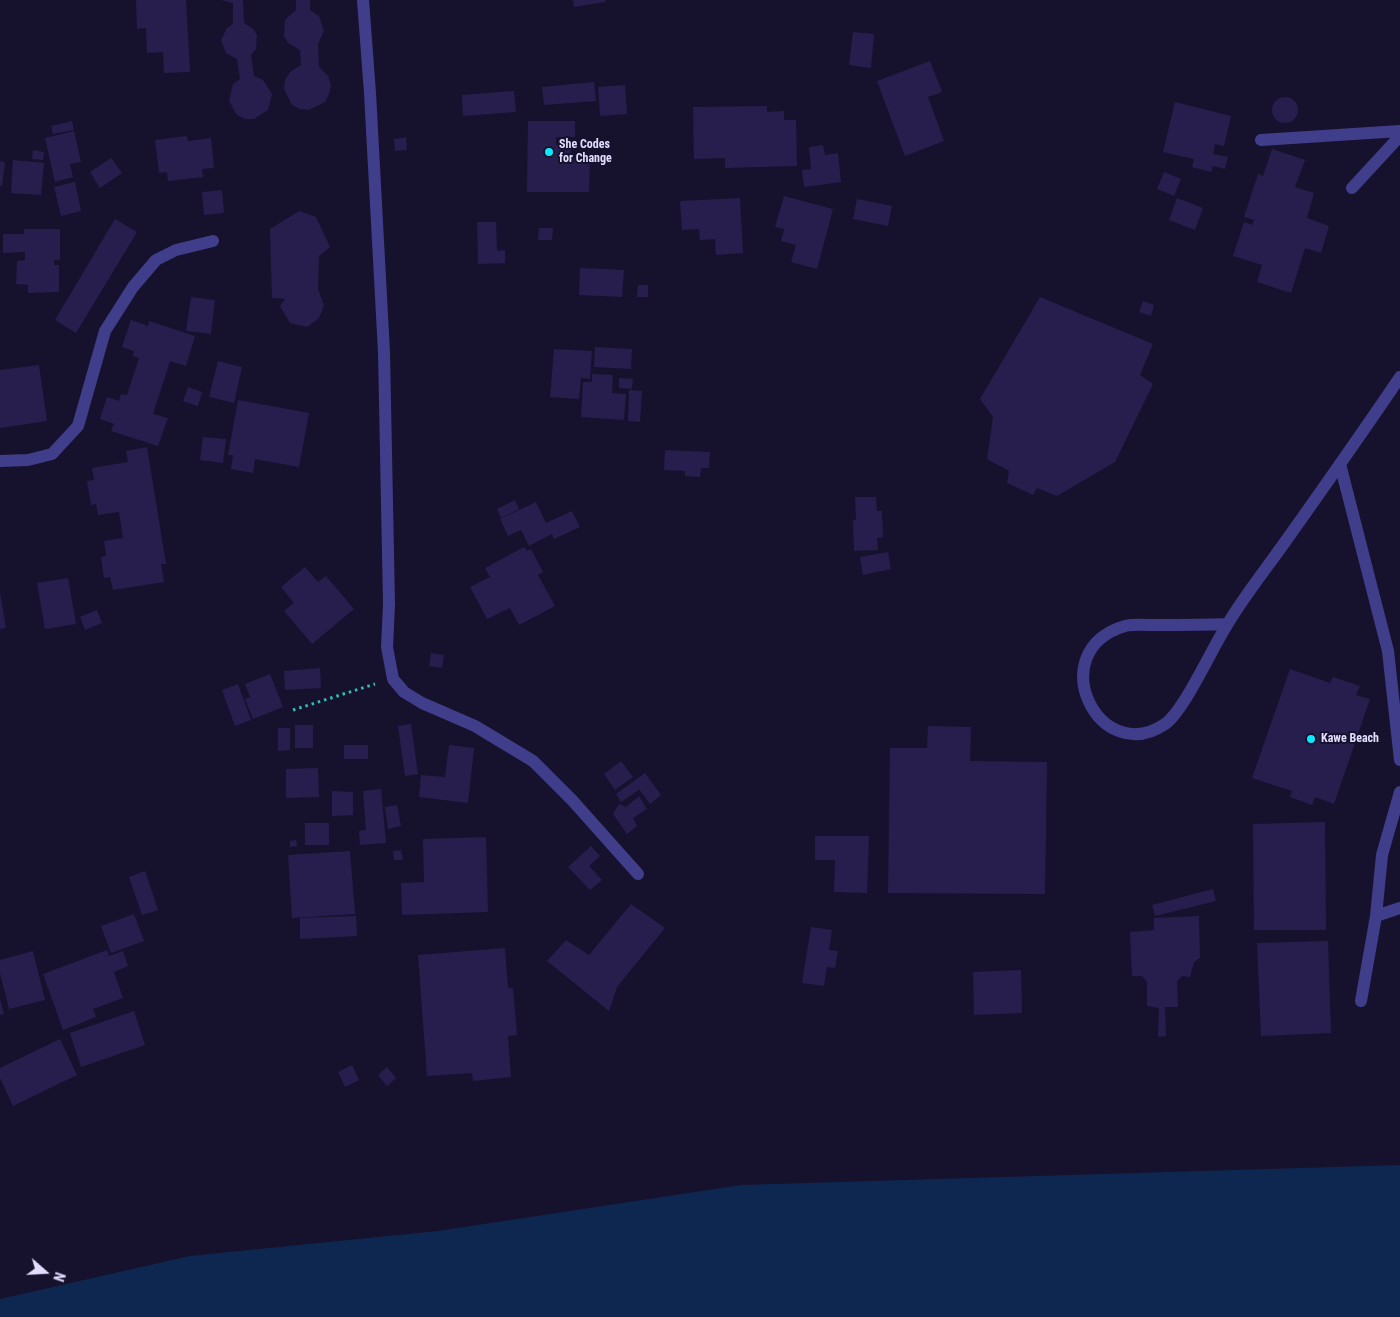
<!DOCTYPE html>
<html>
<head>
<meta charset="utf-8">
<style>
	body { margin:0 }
	#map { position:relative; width:1400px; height:1317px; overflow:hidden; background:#16122d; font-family:"Roboto Condensed",sans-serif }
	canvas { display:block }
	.north { position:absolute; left:20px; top:1247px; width:50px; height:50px; -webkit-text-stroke:4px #16122d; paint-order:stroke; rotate:109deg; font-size:14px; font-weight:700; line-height:20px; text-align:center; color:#e1deff }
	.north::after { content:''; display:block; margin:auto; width:18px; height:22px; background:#e1deff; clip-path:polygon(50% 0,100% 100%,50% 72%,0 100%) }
</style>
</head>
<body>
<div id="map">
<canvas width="1400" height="1317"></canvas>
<div class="north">N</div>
</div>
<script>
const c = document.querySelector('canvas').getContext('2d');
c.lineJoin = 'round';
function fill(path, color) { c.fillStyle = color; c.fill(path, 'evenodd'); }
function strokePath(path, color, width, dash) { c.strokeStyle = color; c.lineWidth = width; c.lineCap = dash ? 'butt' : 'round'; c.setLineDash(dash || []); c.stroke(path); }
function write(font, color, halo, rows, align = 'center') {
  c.font = font + ' "Roboto Condensed",sans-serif'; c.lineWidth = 4; c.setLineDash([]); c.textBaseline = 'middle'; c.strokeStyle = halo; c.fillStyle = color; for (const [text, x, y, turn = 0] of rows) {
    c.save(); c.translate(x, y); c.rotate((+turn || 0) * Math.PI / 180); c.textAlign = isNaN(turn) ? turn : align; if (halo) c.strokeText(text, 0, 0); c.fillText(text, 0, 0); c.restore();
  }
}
fill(new Path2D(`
	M 1400,1165 L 1400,1317 L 0,1317 L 0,1299 L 190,1256 L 438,1231 L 741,1185 Z`), '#0e2750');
fill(new Path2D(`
	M 136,0 L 186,0 L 190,72 L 164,73 L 163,52 L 147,53 L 146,28 L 137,29 Z
	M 221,0 L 243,0 L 244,23 L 253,29 L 257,35 L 256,49 L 251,55 L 254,76 L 263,80 L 272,94 L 268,110 L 254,119 L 245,119 L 237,115 L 229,101 L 233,84 L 240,79 L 237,59 L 226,53 L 221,40 L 227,28 L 233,24 L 233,3 Z
	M 296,0 L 310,0 L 310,10 L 319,16 L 324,31 L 318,44 L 319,67 L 328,76 L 331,85 L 329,94 L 325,102 L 309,110 L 300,109 L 292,105 L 284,89 L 285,80 L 290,72 L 301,65 L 300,50 L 288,43 L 284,36 L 285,20 L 296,10 Z
	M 573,0 L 605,0 L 605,2 L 574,7 Z
	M 853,32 L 874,34 L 871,68 L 849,65 Z
	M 930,61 L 942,92 L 928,97 L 944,141 L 905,156 L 877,81 Z
	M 594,82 L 596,101 L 544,105 L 542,87 Z
	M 625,85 L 627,114 L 600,116 L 598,87 Z
	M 514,91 L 516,112 L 463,116 L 462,95 Z
	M1272 110a13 13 0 1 1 26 0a13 13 0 1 1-26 0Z
	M 1175,102 L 1231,116 L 1224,146 L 1215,144 L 1213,154 L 1228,157 L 1225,169 L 1213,166 L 1211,172 L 1192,167 L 1194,159 L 1163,152 Z
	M 767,106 L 767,112 L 784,111 L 784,120 L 796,120 L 797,166 L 725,168 L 725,158 L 694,159 L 693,107 Z
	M 72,121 L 74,130 L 53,134 L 51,126 Z
	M 528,121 L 575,121 L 575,137 L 556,137 L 556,145 L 571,145 L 570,158 L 590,158 L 589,192 L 527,192 Z
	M 74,131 L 81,162 L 70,164 L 73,177 L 55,182 L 45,138 Z
	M 187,136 L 188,141 L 211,138 L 214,168 L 202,169 L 203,177 L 168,181 L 167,172 L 159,173 L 155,140 Z
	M 406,137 L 407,150 L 395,151 L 394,139 Z
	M 823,145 L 825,155 L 838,153 L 841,182 L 804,187 L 802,170 L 811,169 L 809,147 Z
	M 1272,149 L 1305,160 L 1295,187 L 1314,193 L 1307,218 L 1329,226 L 1321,253 L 1305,248 L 1291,293 L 1257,282 L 1262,265 L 1233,256 L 1244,222 L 1252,225 L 1254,220 L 1244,217 L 1258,174 L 1263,176 Z
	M 33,150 L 44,152 L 43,160 L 32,159 Z
	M 111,158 L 122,173 L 100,188 L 90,172 Z
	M 13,160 L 44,163 L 41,195 L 11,193 Z
	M 0,161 L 5,162 L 2,186 L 0,186 Z
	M 1164,172 L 1181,179 L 1174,196 L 1157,189 Z
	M 75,182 L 81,211 L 61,216 L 54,187 Z
	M 222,190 L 224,213 L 204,215 L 202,192 Z
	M 784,196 L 833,209 L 817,269 L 791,262 L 796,245 L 781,241 L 784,229 L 775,227 Z
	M 740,198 L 743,253 L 716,255 L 715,239 L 700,240 L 699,229 L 682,230 L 680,201 Z
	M 1177,198 L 1203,208 L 1195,230 L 1169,220 Z
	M 857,199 L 892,206 L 888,226 L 853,219 Z
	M 299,211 L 316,217 L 330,247 L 319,256 L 318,289 L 324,306 L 319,318 L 307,327 L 290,323 L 280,306 L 285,299 L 272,298 L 270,229 Z
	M 115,219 L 137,232 L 76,333 L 55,320 Z
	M 477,222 L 496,222 L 497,251 L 505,250 L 505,263 L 478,264 Z
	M 539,228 L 553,228 L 552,240 L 538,240 Z
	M 24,229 L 60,229 L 60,260 L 54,260 L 54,265 L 59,265 L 59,292 L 28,293 L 28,285 L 16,284 L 17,261 L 25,260 L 25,252 L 3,253 L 3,234 L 24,234 Z
	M 580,268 L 624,270 L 622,297 L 579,295 Z
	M 638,285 L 648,285 L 648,297 L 637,297 Z
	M 191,297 L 215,300 L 211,334 L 186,331 Z
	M 1040,297 L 1153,344 L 1140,375 L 1153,384 L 1115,462 L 1057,496 L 1037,488 L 1033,495 L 1007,483 L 1009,471 L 987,459 L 993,417 L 980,399 Z
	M 1143,301 L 1154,305 L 1151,316 L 1139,312 Z
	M 131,320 L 148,326 L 149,321 L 195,336 L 186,366 L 170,361 L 153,414 L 168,418 L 158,446 L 111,431 L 114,424 L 100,419 L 107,397 L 119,401 L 121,394 L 127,395 L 139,358 L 133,356 L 134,351 L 122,347 Z
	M 595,347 L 632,349 L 631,369 L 594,367 Z
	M 554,349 L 592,351 L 590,379 L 581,378 L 579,399 L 550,397 Z
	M 218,361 L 242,367 L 234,403 L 209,397 Z
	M 39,365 L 47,421 L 0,428 L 0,370 Z
	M 592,374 L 613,375 L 612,393 L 626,394 L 624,420 L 581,417 L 583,382 L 592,382 Z
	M 619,378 L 633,379 L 632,389 L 619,388 Z
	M 188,387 L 202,392 L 198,406 L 183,401 Z
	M 629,390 L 642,391 L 640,422 L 628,421 Z
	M 238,400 L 309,413 L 299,467 L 255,459 L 253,473 L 231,469 L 233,455 L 228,455 Z
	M 203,437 L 226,439 L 223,463 L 200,460 Z
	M 147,447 L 166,564 L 161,564 L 164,582 L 113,590 L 110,577 L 104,578 L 101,557 L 106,556 L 104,541 L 123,538 L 119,512 L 98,515 L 96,504 L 91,505 L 87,481 L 94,480 L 92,468 L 128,462 L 126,451 Z
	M 665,450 L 710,452 L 709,468 L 701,468 L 700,477 L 685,476 L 685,471 L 664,470 Z
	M 855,497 L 876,497 L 877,511 L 882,511 L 883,537 L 877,538 L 878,550 L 854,551 L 853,520 L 856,520 Z
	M 515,500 L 519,509 L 501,518 L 497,509 Z
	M 536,502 L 546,523 L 572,511 L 580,527 L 554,539 L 552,534 L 529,546 L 521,530 L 508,536 L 500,519 Z
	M 524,547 L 527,551 L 531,549 L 543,572 L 538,575 L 555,606 L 519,625 L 510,608 L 487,619 L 470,587 L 490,577 L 485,568 Z
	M 888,552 L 891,569 L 863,575 L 860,557 Z
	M 305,567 L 318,582 L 326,576 L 354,609 L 312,644 L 284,611 L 294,603 L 281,587 Z
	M 68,578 L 76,624 L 45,629 L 37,583 Z
	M 0,592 L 6,628 L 0,629 Z
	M 97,610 L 102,623 L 85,630 L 80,617 Z
	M 431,653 L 444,655 L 442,668 L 429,666 Z
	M 320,668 L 321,688 L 285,690 L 284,671 Z
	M 1290,669 L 1330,683 L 1333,677 L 1360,686 L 1356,695 L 1370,699 L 1334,804 L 1315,797 L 1312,805 L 1290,797 L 1292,791 L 1252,778 Z
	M 270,674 L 283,707 L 253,719 L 245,699 L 250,697 L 245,684 Z
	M 238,684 L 251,720 L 235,726 L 222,690 Z
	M 411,724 L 418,774 L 405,776 L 398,726 Z
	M 295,725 L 313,725 L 313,748 L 295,748 Z
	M 928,726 L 971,727 L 970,761 L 1047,762 L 1045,894 L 888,893 L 890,748 L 927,748 Z
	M 278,728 L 290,728 L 290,750 L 278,751 Z
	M 344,745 L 368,745 L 368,759 L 344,759 Z
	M 449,745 L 474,748 L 468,803 L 419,797 L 421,775 L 445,777 Z
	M 621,761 L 633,777 L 615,790 L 604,774 Z
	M 318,768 L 319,797 L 286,798 L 286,769 Z
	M 645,773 L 661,795 L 650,804 L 635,784 L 639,790 L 621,802 L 616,794 Z
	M 381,789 L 386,843 L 360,845 L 359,831 L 366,830 L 363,791 Z
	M 332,791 L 353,792 L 353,815 L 332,816 Z
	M 639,796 L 647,809 L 633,818 L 637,826 L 627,834 L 613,814 L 619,804 L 626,807 Z
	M 397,805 L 401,826 L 388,829 L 385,807 Z
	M 1325,822 L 1326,930 L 1254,930 L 1253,824 Z
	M 305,823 L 329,823 L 329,845 L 305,845 Z
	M 815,836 L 869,836 L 867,893 L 834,892 L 835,860 L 815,860 Z
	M 486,837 L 488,912 L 402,915 L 401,883 L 424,882 L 423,839 Z
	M 296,840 L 297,846 L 290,847 L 290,841 Z
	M 591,846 L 600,856 L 589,866 L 602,880 L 590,890 L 568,867 Z
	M 401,850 L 403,860 L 394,860 L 393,851 Z
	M 350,851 L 355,914 L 292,918 L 288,855 Z
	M 145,871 L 158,910 L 142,915 L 129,877 Z
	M 1213,889 L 1216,901 L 1155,916 L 1152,905 Z
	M 631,904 L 665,928 L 617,987 L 609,1011 L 547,961 L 566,940 L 589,955 Z
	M 134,914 L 144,941 L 111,953 L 101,926 Z
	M 356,916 L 357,936 L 300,939 L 300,918 Z
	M 1199,916 L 1200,958 L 1194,962 L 1190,977 L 1182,976 L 1177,981 L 1178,1007 L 1165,1007 L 1166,1036 L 1158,1037 L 1159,1008 L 1147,1006 L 1147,982 L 1142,976 L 1132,976 L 1130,932 L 1154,930 L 1154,918 Z
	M 811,927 L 832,930 L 829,950 L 838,951 L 835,968 L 827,967 L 824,986 L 802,983 Z
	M 1328,941 L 1331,1033 L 1261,1036 L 1257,943 Z
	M 505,948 L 508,988 L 513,988 L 517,1035 L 508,1036 L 511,1077 L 473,1081 L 472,1073 L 427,1076 L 418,955 Z
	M 107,950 L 109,956 L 123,951 L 128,966 L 114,972 L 123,998 L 93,1009 L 96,1017 L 63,1030 L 43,974 Z
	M 33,951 L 45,1000 L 9,1009 L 0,973 L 0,960 Z
	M 1021,970 L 1022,1013 L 974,1015 L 973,972 Z
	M 0,999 L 4,1014 L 0,1015 Z
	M 134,1011 L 145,1045 L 81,1067 L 70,1033 Z
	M 60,1039 L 77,1075 L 13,1106 L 0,1078 L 0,1068 Z
	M 352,1065 L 359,1080 L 345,1087 L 338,1072 Z
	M 387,1067 L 396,1078 L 387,1086 L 378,1075 Z`), '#271e4e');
strokePath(new Path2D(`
	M 293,710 L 375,684`), '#33beb4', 3, [2.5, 4]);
strokePath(new Path2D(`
	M 1261,140 L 1400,131
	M 1352,188 L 1400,136
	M 1340,464 L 1388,651 L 1400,760
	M 1376,916 L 1400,908
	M 1361,1001 L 1376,916 L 1382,855 L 1400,792`), '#403e8b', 12);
strokePath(new Path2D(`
	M 363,0 L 370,93 L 384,352 L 389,604 L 387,647 L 393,679 L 404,692 L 422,703 L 475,726 L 533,761 L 572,800 L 638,874
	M 0,461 L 28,460 L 52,454 L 78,426 L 105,331 L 133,287 L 156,260 L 176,250 L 213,241
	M 1227,624 C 1203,625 1179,625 1155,625 C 1146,625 1134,624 1125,626 C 1041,651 1099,769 1165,724 C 1184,711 1212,648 1227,625 C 1244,596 1266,569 1285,542 C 1324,487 1362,433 1400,377`), '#403e8b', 12);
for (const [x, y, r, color] of [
	[549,152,5,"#0ce8fc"],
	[1311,739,5,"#0ce8fc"]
]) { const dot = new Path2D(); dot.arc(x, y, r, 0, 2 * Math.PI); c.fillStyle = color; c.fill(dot); strokePath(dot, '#16122d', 2); }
write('bold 12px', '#e1deff', '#16122d', [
	["She Codes",559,145],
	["for Change",559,159],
	["Kawe Beach",1321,739]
], 'left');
</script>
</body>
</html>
